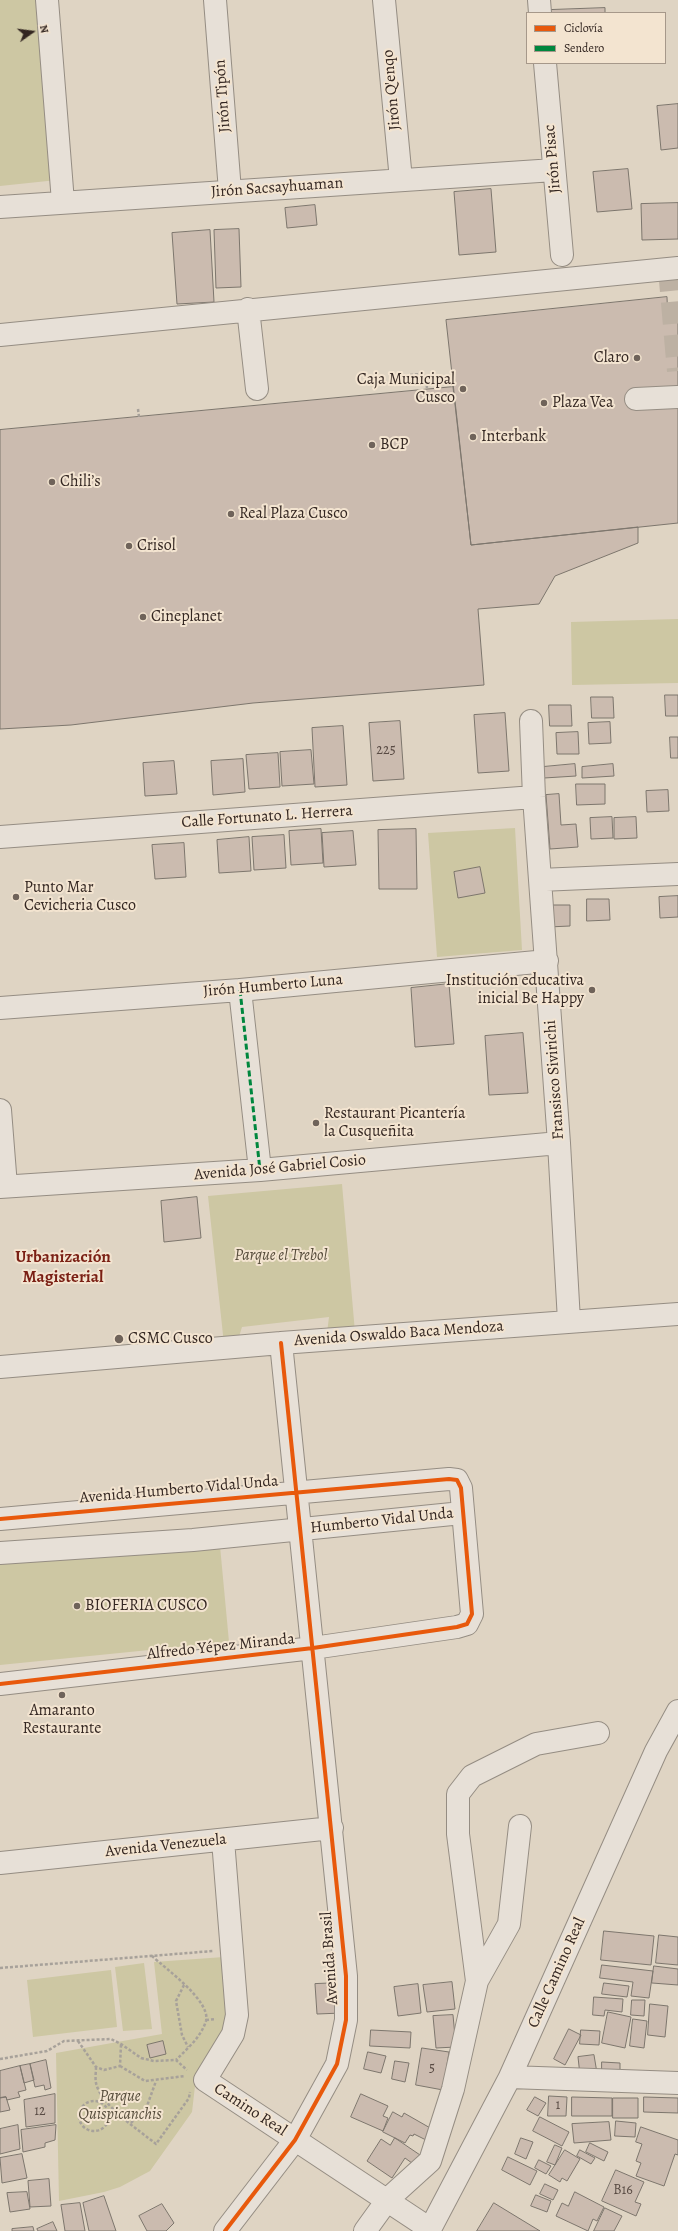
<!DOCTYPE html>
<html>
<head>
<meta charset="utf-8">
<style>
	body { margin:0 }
	#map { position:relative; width:678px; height:2231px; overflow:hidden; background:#dfd4c3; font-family:Alegreya,serif }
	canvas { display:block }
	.legend { position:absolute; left:526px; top:12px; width:140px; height:52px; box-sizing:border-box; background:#f3e4d0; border:1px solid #a6988a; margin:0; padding:5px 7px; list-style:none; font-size:12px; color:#332621 }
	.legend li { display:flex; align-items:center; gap:8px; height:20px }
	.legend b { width:20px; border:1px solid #a6988a }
	.north { position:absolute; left:12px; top:12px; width:40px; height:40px; -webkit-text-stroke:3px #f3e4d0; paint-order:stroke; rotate:76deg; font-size:11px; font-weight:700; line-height:16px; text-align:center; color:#332621 }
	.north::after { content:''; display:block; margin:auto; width:14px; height:18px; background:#332621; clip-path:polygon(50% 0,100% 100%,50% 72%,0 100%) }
</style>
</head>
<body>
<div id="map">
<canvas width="678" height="2231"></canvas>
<ul class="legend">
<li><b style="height:5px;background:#e8590c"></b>Ciclovía</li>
<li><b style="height:5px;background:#00873e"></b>Sendero</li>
</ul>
<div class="north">N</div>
</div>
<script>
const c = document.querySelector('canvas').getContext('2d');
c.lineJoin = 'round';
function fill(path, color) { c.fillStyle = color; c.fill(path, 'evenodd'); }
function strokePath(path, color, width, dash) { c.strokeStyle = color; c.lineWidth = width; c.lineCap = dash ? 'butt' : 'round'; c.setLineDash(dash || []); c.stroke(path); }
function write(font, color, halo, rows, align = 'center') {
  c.font = font + ' Alegreya,serif'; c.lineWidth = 4; c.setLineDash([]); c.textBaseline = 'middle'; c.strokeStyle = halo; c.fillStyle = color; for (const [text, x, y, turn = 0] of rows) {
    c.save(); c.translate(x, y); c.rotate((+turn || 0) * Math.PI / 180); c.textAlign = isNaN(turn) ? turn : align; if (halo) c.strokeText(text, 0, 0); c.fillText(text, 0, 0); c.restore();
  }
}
fill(new Path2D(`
	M 0,0 L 42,0 L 57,180 L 0,186 Z
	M 678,619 L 678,683 L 572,685 L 571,622 Z
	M 515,828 L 522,950 L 437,957 L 428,833 Z
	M 342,1184 L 355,1332 L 327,1333 L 329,1317 L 242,1327 L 237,1343 L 224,1344 L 208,1196 Z
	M 220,1546 L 229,1642 L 0,1665 L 0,1560 Z
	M 224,1957 L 230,2016 L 221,2043 L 195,2086 L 192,2112 L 150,2171 L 120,2187 L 104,2192 L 59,2201 L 56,2053 L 162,2034 L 154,1962 Z
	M 144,1963 L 152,2029 L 123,2031 L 115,1967 Z
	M 111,1970 L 117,2027 L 33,2037 L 27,1980 Z`), '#cdc7a3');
const building = new Path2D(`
	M 605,8 L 605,13 L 550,13 L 550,10 Z
	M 678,104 L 678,148 L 661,150 L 657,106 Z
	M 628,169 L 632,209 L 597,212 L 593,172 Z
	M 491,189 L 496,252 L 459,255 L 454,192 Z
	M 678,203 L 678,239 L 642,240 L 641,204 Z
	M 315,205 L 317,225 L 287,228 L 285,208 Z
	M 239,229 L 241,287 L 216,288 L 214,230 Z
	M 210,230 L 214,302 L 177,304 L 172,233 Z
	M 667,297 L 668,322 L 678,321 L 678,523 L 471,545 L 446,320 Z
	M 453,387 L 471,545 L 638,527 L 638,543 L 555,576 L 539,604 L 478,609 L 484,685 L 253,703 L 71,725 L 0,729 L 0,430 Z
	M 665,695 L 678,695 L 678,716 L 666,716 Z
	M 591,697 L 613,697 L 614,718 L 592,718 Z
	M 549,705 L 571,705 L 572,726 L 550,726 Z
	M 505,713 L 509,771 L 478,773 L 474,715 Z
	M 400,721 L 404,779 L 373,781 L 369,723 Z
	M 610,722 L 611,743 L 589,744 L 588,723 Z
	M 343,726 L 347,785 L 315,787 L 312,728 Z
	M 578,732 L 579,754 L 557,754 L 556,733 Z
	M 670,737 L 678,737 L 678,758 L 671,758 Z
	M 311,750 L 314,784 L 282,786 L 280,752 Z
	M 278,753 L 280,787 L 249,789 L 246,755 Z
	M 243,759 L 245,792 L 213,795 L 211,761 Z
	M 174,761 L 177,794 L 145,796 L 143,763 Z
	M 575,764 L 576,776 L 544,778 L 543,767 Z
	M 613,764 L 614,776 L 582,778 L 582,767 Z
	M 576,784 L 605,784 L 605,804 L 577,805 Z
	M 668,790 L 669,811 L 647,812 L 646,791 Z
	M 559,794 L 561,825 L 576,824 L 578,847 L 550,849 L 546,795 Z
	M 612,817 L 613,838 L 591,839 L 590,818 Z
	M 636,817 L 637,838 L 614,839 L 614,818 Z
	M 321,829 L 323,863 L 291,865 L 289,831 Z
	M 416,829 L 417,889 L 379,889 L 378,830 Z
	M 353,831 L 356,865 L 324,867 L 322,833 Z
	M 284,835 L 286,868 L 254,870 L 252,837 Z
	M 249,837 L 251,871 L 219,873 L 217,840 Z
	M 184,843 L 186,877 L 155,879 L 152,845 Z
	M 480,867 L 485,893 L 458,898 L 454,872 Z
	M 678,896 L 678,917 L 660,918 L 659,897 Z
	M 587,899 L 609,899 L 610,920 L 587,921 Z
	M 548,905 L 570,905 L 570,926 L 548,927 Z
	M 449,984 L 454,1044 L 415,1047 L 411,988 Z
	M 523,1033 L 528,1093 L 489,1095 L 485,1036 Z
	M 197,1197 L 201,1238 L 164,1242 L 161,1201 Z
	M 604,1931 L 654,1936 L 651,1965 L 601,1960 Z
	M 659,1935 L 678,1937 L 678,1965 L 656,1963 Z
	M 602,1965 L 653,1971 L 649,1998 L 631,1996 L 633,1982 L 600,1978 Z
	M 654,1966 L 678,1969 L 678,1985 L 652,1983 Z
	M 452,1982 L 455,2009 L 427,2012 L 423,1985 Z
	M 340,1983 L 342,2013 L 317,2014 L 315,1984 Z
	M 604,1983 L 629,1986 L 627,1997 L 602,1994 Z
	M 418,1984 L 421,2013 L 398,2016 L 394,1987 Z
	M 594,1997 L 623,1999 L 622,2012 L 605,2010 L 604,2016 L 593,2015 Z
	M 632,2000 L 645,2000 L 644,2016 L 631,2015 Z
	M 650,2004 L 668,2006 L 665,2037 L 648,2035 Z
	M 608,2012 L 631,2017 L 625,2048 L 602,2043 Z
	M 453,2015 L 456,2047 L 436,2048 L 433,2016 Z
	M 633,2019 L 647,2021 L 644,2048 L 630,2046 Z
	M 569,2029 L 581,2035 L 565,2065 L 554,2059 Z
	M 371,2030 L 411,2032 L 410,2048 L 370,2046 Z
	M 581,2030 L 600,2031 L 599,2045 L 580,2044 Z
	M 163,2041 L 166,2054 L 150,2058 L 147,2045 Z
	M 422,2048 L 449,2052 L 443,2090 L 416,2085 Z
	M 368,2052 L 386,2056 L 381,2073 L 364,2069 Z
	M 594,2055 L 597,2073 L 580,2075 L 578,2057 Z
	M 46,2060 L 51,2088 L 45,2090 L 44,2085 L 35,2087 L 30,2064 Z
	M 395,2061 L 409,2063 L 405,2082 L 392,2079 Z
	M 602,2062 L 620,2063 L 620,2074 L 602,2073 Z
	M 30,2064 L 34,2080 L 24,2083 L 20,2066 Z
	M 20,2066 L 26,2090 L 18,2092 L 20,2097 L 7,2100 L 6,2097 L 0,2098 L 0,2071 Z
	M 55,2094 L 55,2123 L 26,2127 L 24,2100 Z
	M 361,2094 L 388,2106 L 383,2116 L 388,2118 L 383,2131 L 351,2117 Z
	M 549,2096 L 567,2097 L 566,2116 L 548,2116 Z
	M 6,2097 L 10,2110 L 0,2112 L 0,2098 Z
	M 535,2097 L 546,2103 L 538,2116 L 527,2110 Z
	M 572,2097 L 612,2098 L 612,2116 L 572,2116 Z
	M 644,2097 L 678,2098 L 678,2113 L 644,2112 Z
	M 613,2098 L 638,2098 L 638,2118 L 613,2118 Z
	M 393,2112 L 402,2117 L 404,2113 L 432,2129 L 426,2140 L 414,2134 L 413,2136 L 410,2135 L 405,2143 L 383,2132 Z
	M 540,2117 L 569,2132 L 562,2146 L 533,2131 Z
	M 616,2121 L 636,2123 L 635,2137 L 615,2136 Z
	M 609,2122 L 611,2140 L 574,2143 L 572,2124 Z
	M 18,2125 L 20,2149 L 0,2154 L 0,2129 Z
	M 56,2125 L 55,2140 L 45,2143 L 45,2147 L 23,2152 L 21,2130 Z
	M 641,2127 L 678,2140 L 678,2155 L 675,2154 L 664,2186 L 636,2176 L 641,2163 L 636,2161 L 642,2144 L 636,2142 Z
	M 395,2138 L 423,2157 L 416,2166 L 405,2158 L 392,2178 L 367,2161 L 381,2139 L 390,2145 Z
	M 521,2138 L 533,2142 L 526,2159 L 515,2154 Z
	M 590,2143 L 608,2152 L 604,2161 L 586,2152 Z
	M 555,2145 L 562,2148 L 555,2165 L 547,2162 Z
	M 565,2150 L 580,2159 L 567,2181 L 562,2178 L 560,2182 L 549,2175 Z
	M 580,2150 L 595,2158 L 591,2164 L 577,2156 Z
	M 22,2154 L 27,2178 L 2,2183 L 0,2158 Z
	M 508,2157 L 537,2171 L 530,2185 L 502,2170 Z
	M 539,2160 L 551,2166 L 546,2174 L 535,2168 Z
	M 616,2170 L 644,2182 L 635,2202 L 641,2204 L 636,2216 L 602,2201 Z
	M 49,2179 L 51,2206 L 30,2207 L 28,2181 Z
	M 545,2184 L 558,2190 L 553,2200 L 540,2194 Z
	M 27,2192 L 30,2209 L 10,2212 L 7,2193 Z
	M 575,2192 L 604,2207 L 597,2221 L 593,2219 L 588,2231 L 556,2216 L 562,2203 L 568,2206 Z
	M 536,2195 L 551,2201 L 547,2212 L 531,2206 Z
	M 104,2196 L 116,2231 L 89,2231 L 83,2203 Z
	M 80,2203 L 85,2231 L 65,2231 L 61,2205 Z
	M 494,2203 L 540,2231 L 477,2231 Z
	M 162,2204 L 174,2223 L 166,2231 L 147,2231 L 139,2216 Z
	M 605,2208 L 622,2216 L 614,2231 L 594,2231 Z
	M 53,2222 L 57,2231 L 38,2231 L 37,2229 Z
	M 33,2227 L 34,2231 L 12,2231 L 12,2229 Z`);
fill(building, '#cbbbaf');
strokePath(building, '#7d766d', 1);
strokePath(new Path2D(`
	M 669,269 L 678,371`), '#bdb1a3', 22, [22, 11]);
const minor = new Path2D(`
	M 47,0 L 63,202
	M 215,0 L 230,191
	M 384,0 L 401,180
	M 539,0 L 540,13
	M 545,63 L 562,255
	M 0,207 L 554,170
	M 248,309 L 257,389
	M 0,335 L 678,268
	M 636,399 L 677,397
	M 531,721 L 534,797 L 559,1143 L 569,1321
	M 0,837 L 534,797
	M 540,880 L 678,874
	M 240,990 L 260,1170
	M 0,1008 L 240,990 L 547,961
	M 0,1110 L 6,1186
	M 0,1187 L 260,1170 L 559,1143
	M 0,1367 L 281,1343 L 678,1314
	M 0,1519 L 449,1479 L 457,1480 L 461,1488 L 472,1614 L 467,1624 L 457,1627 L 313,1648 L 0,1684
	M 0,1553 L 193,1540 L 462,1513
	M 223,1840 L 237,2015 L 233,2034 L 205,2080 L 430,2229
	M 0,1863 L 332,1828
	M 477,1981 L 509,1924 L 520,1826
	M 510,2077 L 678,2083
	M 225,2231 L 295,2140 L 337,2064 L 346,2020 L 346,1976 L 281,1343
	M 365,2231 L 388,2199 L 430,2161 L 453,2089 L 477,1981 L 458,1834 L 458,1794 L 472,1776 L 536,1744 L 598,1733
	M 429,2231 L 510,2077 L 656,1751 L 678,1711`);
strokePath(minor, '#958d83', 24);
strokePath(new Path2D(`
	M 410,375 L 422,374 L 426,379 L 427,388
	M 138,409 L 139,417
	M 152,1956 C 166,1969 211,2001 206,2021 C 201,2037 187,2049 176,2060
	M 0,1968 L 213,1951
	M 184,1985 L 176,2001 L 182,2035 L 188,2047
	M 206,2020 L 216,2019
	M 78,2041 L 96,2067 L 104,2070 L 120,2066 L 121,2044
	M 0,2059 L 47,2051 L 64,2041 L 111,2039 L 121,2044 L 141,2058 L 154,2061 L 176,2060 L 187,2070
	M 120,2066 L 145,2081 L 185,2076
	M 96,2067 C 96,2072 95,2078 96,2083 C 101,2106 139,2130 156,2144 L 189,2098 L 190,2092
	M79 2116a15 15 0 1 1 30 0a15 15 0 1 1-30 0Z
	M 131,2123 L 147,2106 L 156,2081`), '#a7a19a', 2.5, [3, 2]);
strokePath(minor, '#e7e0d7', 22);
strokePath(new Path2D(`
	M 240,990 L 260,1170`), '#00873e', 3, [6, 3]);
strokePath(new Path2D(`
	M 0,1519 L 449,1479 L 457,1480 L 461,1488 L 472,1614 L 467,1624 L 457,1627 L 313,1648 L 0,1684
	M 225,2231 L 295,2140 L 337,2064 L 346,2020 L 346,1976 L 281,1343`), '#e8590c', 4);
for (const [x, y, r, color] of [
	[637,358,4,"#6f635a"],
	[463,389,4,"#6f635a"],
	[544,403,4,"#6f635a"],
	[473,437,4,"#6f635a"],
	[372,445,4,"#6f635a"],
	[52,482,4,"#6f635a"],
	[231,514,4,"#6f635a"],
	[129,546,4,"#6f635a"],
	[143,617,4,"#6f635a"],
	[16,897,4,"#6f635a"],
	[592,990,4,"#6f635a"],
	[316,1123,4,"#6f635a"],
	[119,1339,5,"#6f635a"],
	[77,1606,4,"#6f635a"],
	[62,1695,4,"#6f635a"]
]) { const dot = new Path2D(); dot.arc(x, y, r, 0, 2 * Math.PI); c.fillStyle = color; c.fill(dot); strokePath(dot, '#f3e4d0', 1.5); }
write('14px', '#594b44', null, [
	["225",386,751],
	["5",432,2069],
	["1",558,2106],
	["12",40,2112],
	["B16",623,2191]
]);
write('16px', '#332621', '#f3e4d0', [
	["Jirón Q'enqo",392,90,-95],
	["Jirón Tipón",223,96,-94],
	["Jirón Pisac",553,159,-95],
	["Jirón Sacsayhuaman",277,188,-4],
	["Calle Fortunato L. Herrera",267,817,-4],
	["Jirón Humberto Luna",273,986,-5],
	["Fransisco Sivirichi",555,1080,-94],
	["Avenida José Gabriel Cosio",280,1168,-5],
	["Avenida Oswaldo Baca Mendoza",399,1334,-4],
	["Avenida Humberto Vidal Unda",179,1490,-5],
	["Humberto Vidal Unda",382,1521,-6],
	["Alfredo Yépez Miranda",221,1647,-6],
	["Avenida Venezuela",166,1846,-6],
	["Avenida Brasil",330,1958,-94],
	["Calle Camino Real",557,1973,-66],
	["Camino Real",250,2110,33]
]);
write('16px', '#332621', '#f3e4d0', [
	["Claro",629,358,"right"],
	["Caja Municipal",455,380,"right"],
	["Cusco",455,398,"right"],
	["Plaza Vea",552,403],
	["Interbank",481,437],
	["BCP",380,445],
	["Chili’s",60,482],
	["Real Plaza Cusco",239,514],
	["Crisol",137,546],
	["Cineplanet",151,617],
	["Punto Mar",24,888],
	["Cevicheria Cusco",24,906],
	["Institución educativa",584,981,"right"],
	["inicial Be Happy",584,999,"right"],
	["Restaurant Picantería",324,1114],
	["la Cusqueñita",324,1132],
	["CSMC Cusco",128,1339],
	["BIOFERIA CUSCO",85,1606],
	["Amaranto",62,1711,"center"],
	["Restaurante",62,1729,"center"]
], 'left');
write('italic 16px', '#564c3b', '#f3e4d0', [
	["Parque el Trebol",281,1256],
	["Parque",120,2097],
	["Quispicanchis",120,2115]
]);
write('bold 17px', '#7a1f14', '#f3e4d0', [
	["Urbanización",63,1258],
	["Magisterial",63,1278]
]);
</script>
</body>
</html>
